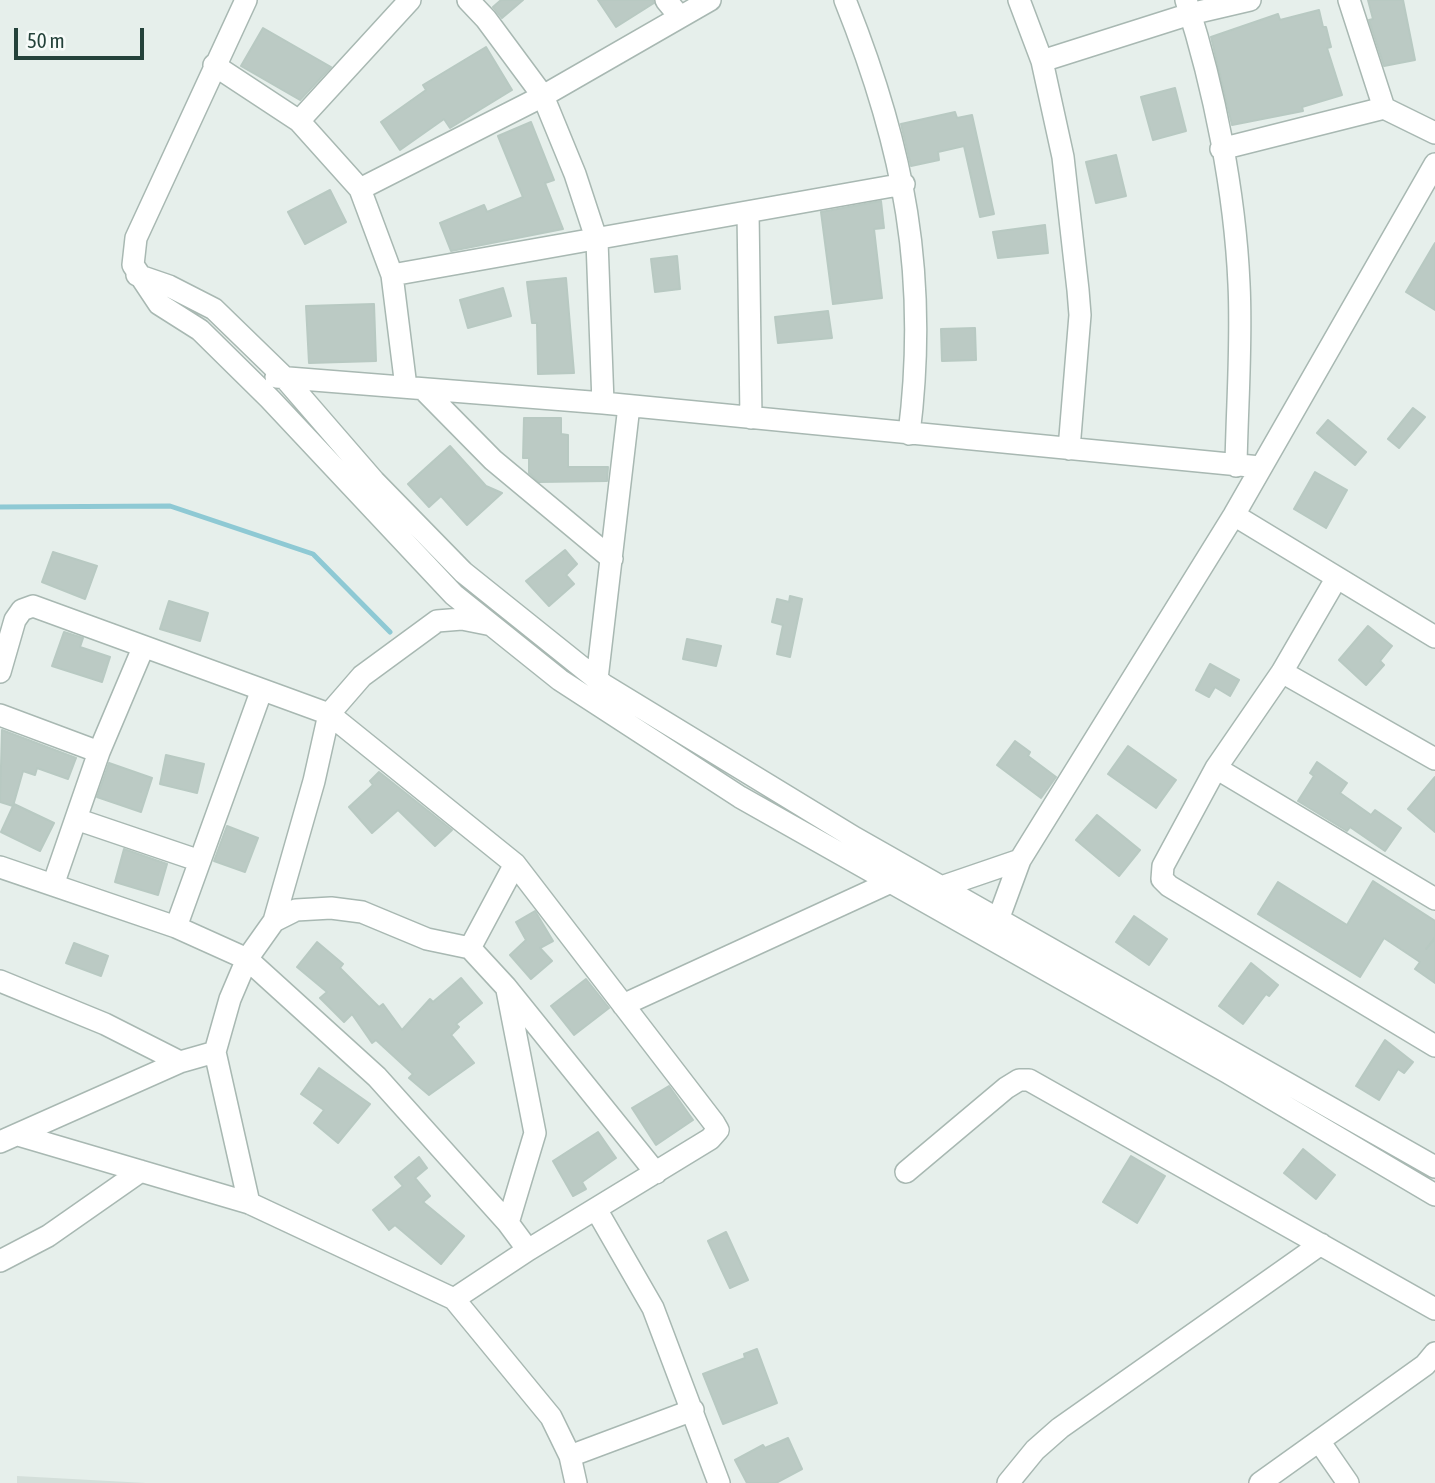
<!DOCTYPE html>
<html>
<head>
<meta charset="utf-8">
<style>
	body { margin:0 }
	#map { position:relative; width:1435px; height:1483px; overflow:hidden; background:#e6efeb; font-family:"Asap Condensed",sans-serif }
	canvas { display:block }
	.scale { position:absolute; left:14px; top:28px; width:130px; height:32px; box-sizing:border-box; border:4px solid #24423a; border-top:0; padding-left:9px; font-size:21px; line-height:24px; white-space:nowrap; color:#24423a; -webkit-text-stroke:5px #f7fbf9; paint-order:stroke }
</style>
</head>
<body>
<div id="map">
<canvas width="1435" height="1483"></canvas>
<div class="scale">50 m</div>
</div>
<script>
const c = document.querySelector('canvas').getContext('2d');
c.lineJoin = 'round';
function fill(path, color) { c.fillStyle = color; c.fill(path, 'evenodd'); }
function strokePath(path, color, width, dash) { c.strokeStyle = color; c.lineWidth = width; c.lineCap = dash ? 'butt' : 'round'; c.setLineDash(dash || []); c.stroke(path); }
fill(new Path2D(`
	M 17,1476 L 146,1483 L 17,1483 Z`), '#d4dfda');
strokePath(new Path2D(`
	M 0,507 L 170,506 L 313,554 L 390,632`), '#8ec9d4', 5);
const building = new Path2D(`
	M 501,0 L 523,0 L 502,18 L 493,7 Z
	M 598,0 L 653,0 L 654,3 L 616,27 Z
	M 1368,0 L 1403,0 L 1415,60 L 1384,66 L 1369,20 L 1373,19 Z
	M 1319,10 L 1323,27 L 1326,27 L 1331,47 L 1327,48 L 1342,95 L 1302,107 L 1303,111 L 1232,125 L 1211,37 L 1278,14 L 1280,20 Z
	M 263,28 L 331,67 L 300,100 L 241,66 Z
	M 486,47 L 512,90 L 450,128 L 444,119 L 400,150 L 381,122 L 426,90 L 423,85 Z
	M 1175,88 L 1186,131 L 1153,140 L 1141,97 Z
	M 955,112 L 957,118 L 972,115 L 994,214 L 980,217 L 964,146 L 938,152 L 939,160 L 911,166 L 901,124 Z
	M 531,122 L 554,180 L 545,183 L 563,229 L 451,251 L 440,223 L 484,205 L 487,212 L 523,197 L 498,136 Z
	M 1116,155 L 1126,196 L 1096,203 L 1086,162 Z
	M 330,190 L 346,222 L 305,244 L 288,212 Z
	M 881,201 L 884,228 L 874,229 L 882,298 L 833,304 L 821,212 Z
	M 1045,225 L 1048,253 L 998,258 L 993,232 Z
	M 1435,243 L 1435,310 L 1406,292 Z
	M 677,256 L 680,289 L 655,292 L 651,259 Z
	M 566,278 L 574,373 L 538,374 L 537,323 L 532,323 L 527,282 Z
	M 503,288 L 511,316 L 468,328 L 460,300 Z
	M 374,304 L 376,361 L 309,363 L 306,306 Z
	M 828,311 L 832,338 L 778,343 L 775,317 Z
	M 975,328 L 976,360 L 942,361 L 941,329 Z
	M 1413,408 L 1425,417 L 1399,448 L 1388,439 Z
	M 524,418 L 561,418 L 561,434 L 568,435 L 568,467 L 608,467 L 607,481 L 539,482 L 529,473 L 529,458 L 523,458 Z
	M 1328,420 L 1366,452 L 1355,465 L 1317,433 Z
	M 450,446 L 486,486 L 502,493 L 467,525 L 441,496 L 429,507 L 408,484 Z
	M 1315,472 L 1347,490 L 1326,528 L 1294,509 Z
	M 565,550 L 577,564 L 566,575 L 574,584 L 549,606 L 526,581 Z
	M 53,552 L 97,566 L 85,599 L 42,582 Z
	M 790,596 L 802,599 L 790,657 L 777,654 L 783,625 L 772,622 L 777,599 L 789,602 Z
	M 169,601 L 208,613 L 200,641 L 160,629 Z
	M 1368,626 L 1392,646 L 1380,661 L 1384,665 L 1366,685 L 1339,660 Z
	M 64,632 L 83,638 L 80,647 L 110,657 L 102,682 L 52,666 Z
	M 687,639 L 721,646 L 716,666 L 683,659 Z
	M 1210,664 L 1239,680 L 1230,696 L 1215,687 L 1209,697 L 1196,690 Z
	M 2,730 L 76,758 L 68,779 L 37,768 L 35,775 L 23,771 L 13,806 L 14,804 L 54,823 L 40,851 L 1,832 L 13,806 L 0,802 Z
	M 1015,741 L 1030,752 L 1028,756 L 1056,777 L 1041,798 L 997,765 Z
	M 1128,746 L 1176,780 L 1156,808 L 1108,774 Z
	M 166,755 L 204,764 L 197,793 L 160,784 Z
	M 1317,762 L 1347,783 L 1340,793 L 1371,815 L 1375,810 L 1401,828 L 1385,851 L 1350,827 L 1347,831 L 1298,801 L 1314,776 L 1310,773 Z
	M 109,763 L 152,778 L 141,812 L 97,797 Z
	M 379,772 L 452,830 L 435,846 L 398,810 L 372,833 L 349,807 L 373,785 L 370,781 Z
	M 1435,777 L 1435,832 L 1408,809 Z
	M 1097,815 L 1140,850 L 1119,876 L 1076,840 Z
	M 227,826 L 258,838 L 245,872 L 214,861 Z
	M 124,849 L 167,864 L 158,895 L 115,882 Z
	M 1373,881 L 1435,921 L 1435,937 L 1426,949 L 1435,939 L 1435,983 L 1415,969 L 1420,962 L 1384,938 L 1360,977 L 1258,914 L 1278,882 L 1347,925 Z
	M 535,911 L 553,941 L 540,948 L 552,961 L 531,979 L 510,955 L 526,940 L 516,922 Z
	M 1134,916 L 1167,939 L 1149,965 L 1116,942 Z
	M 317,942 L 343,964 L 340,968 L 379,1007 L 383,1004 L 402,1030 L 430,999 L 433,1002 L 461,978 L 482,1003 L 456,1024 L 459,1027 L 451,1035 L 474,1063 L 429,1095 L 409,1078 L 413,1074 L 376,1040 L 372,1043 L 352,1014 L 344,1022 L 320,998 L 327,992 L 297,967 Z
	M 74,943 L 108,956 L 101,976 L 66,963 Z
	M 1251,963 L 1278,985 L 1269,996 L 1266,994 L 1243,1024 L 1219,1006 Z
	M 586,979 L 609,1008 L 574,1035 L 551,1006 Z
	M 1385,1040 L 1413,1062 L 1404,1073 L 1398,1069 L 1379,1100 L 1356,1086 Z
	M 319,1068 L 370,1104 L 338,1143 L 314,1123 L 324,1110 L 301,1094 Z
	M 669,1086 L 693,1120 L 656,1145 L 632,1108 Z
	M 598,1132 L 616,1158 L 582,1182 L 586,1189 L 573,1196 L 553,1161 Z
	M 1303,1149 L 1335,1175 L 1316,1199 L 1284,1173 Z
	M 1131,1156 L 1165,1176 L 1137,1223 L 1103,1202 Z
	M 419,1157 L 427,1168 L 415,1178 L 430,1196 L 423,1202 L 464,1236 L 441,1264 L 395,1225 L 389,1230 L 373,1210 L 403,1186 L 395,1177 Z
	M 726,1232 L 748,1280 L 730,1288 L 708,1241 Z
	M 757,1349 L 777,1403 L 723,1424 L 703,1374 L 745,1358 L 744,1354 Z
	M 788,1438 L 802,1469 L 776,1483 L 747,1483 L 735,1460 L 763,1445 L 765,1448 Z`);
fill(building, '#bbcac4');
strokePath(building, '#b8c9c2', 2);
const minor = new Path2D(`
	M 246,0 L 136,238 L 133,265 L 159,304 L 200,330 L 270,399 L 454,595 L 560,680 L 740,797 L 1227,1072 L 1435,1195
	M 468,0 L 486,19 L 543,96 L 575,174 L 597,241 L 603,403
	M 666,0 L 680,17
	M 845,0 C 904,147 929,275 909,434
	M 1019,0 L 1042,61 L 1063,157 L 1078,290 L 1080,315 L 1069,449
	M 1186,0 C 1214,87 1235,192 1239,284 C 1242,344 1237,406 1236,466
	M 1349,0 L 1384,108
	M 1042,61 L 1190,14 L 1250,0
	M 214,65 L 299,121 L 360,189 L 392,275 L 406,387
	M 299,121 L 410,0
	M 1221,149 L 1384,108 L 1435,133
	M 360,189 L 543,96 L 710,0
	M 748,212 L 751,418
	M 137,275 L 169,286 L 214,309 L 283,376 L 374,481 L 463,572 L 604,685 L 855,838 L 1435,1167
	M 392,275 L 904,184
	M 276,377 L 603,403 L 1260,467
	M 423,389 L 493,460 L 612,559
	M 1234,515 L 1435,637
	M 1336,579 L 1282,672 L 1216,768 L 1163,866 L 1162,879 L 1169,886 L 1435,1046
	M 0,672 L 15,620 L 22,610 L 33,606 L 329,714 L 515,864 L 714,1123 L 718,1130 L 710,1139 L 528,1250 L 454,1299
	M 1282,672 L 1435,759
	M 597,679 L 629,406
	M 0,715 L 99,752
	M 1216,768 L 1435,899
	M 76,819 L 200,861
	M 0,867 L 176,927 L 247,959 L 377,1077 L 508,1223 L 528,1250
	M 53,885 L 99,752 L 143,648
	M 944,886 L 1020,860
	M 274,921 L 296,910 L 331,908 L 362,912 L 427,939 L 470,948 L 506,987 L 656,1173
	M 176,927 L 261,692
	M 995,928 L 1020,860 L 1234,515 L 1435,164
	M 470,948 L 515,864
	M 0,981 L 105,1024 L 180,1062
	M 507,990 L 535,1133 L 508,1223
	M 623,1005 L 893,881
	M 18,1135 L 249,1203 L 454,1299 L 551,1417 L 570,1456 L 576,1483
	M 0,1142 L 180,1062 L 215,1052
	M 906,1172 L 1006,1088 L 1019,1080 L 1029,1080 L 1435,1309
	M 249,1203 L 215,1052 L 230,999 L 247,959 L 274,921 L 314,781 L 329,714 L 362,676 L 437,621 L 462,619 L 487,624
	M 596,1209 L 653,1308 L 719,1483
	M 0,1261 L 48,1236 L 141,1171
	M 1319,1441 L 1348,1483
	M 570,1456 L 693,1410
	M 1008,1483 L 1035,1450 L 1060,1428 L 1321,1244
	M 1260,1483 L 1425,1365 L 1435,1353`);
strokePath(minor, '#a8b8b2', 24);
strokePath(minor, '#fff', 21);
</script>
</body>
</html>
